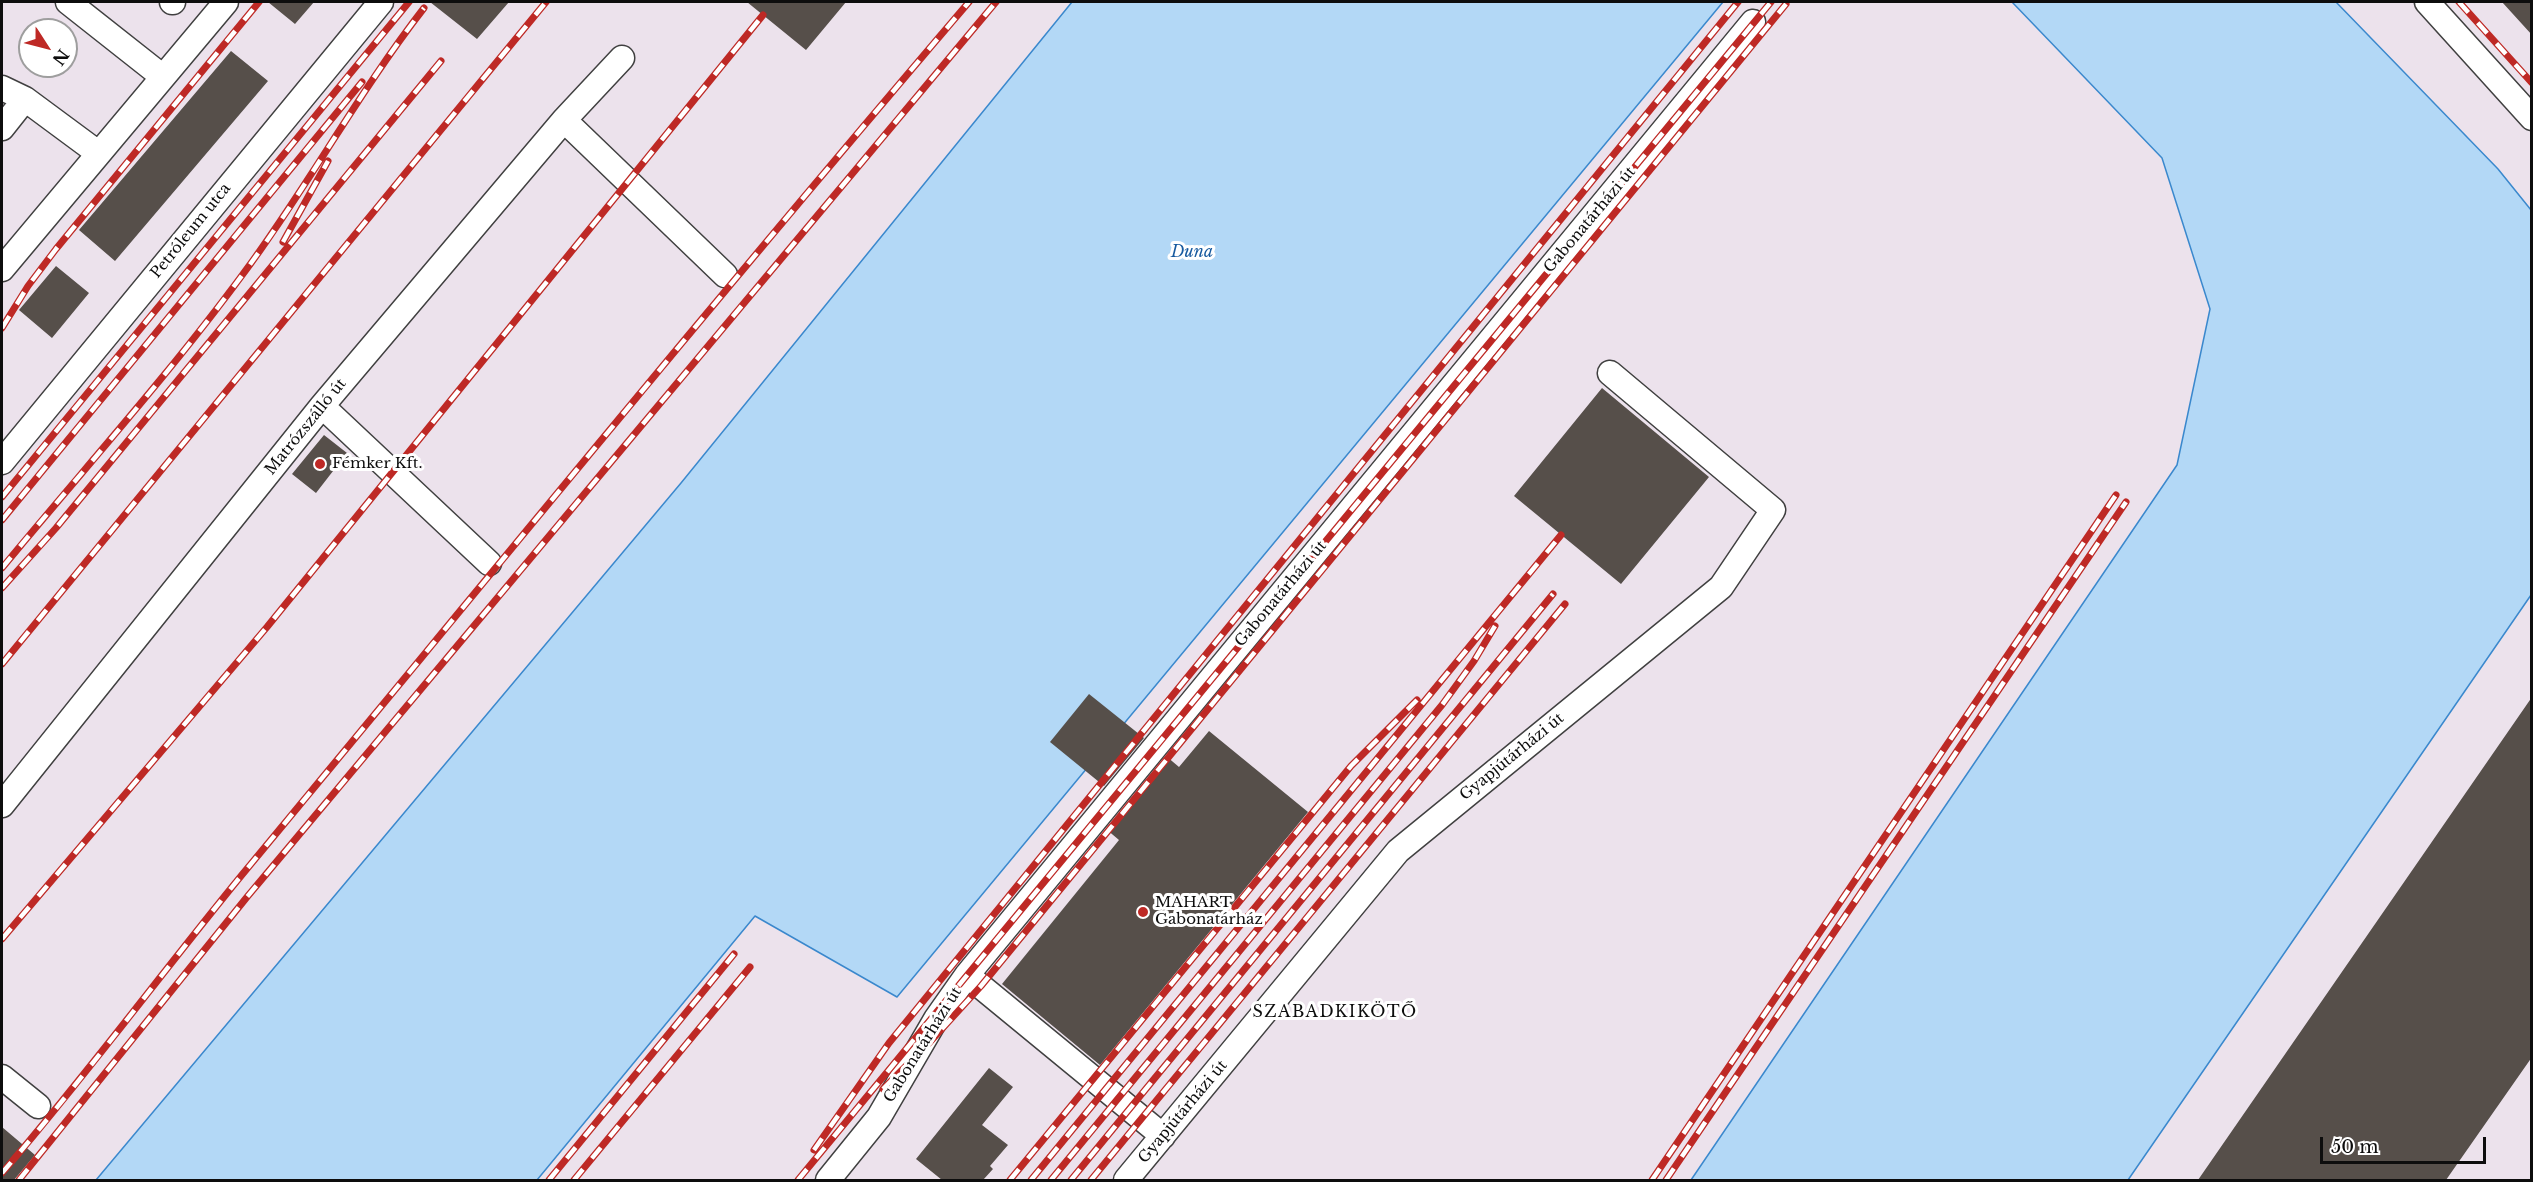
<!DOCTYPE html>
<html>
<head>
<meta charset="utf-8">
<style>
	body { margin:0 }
	#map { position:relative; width:2533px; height:1182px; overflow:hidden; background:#fffdee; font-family:"Libre Baskerville",serif }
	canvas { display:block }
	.frame { position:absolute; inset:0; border:3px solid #0d0d0d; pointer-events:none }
	.north { position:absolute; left:18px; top:18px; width:60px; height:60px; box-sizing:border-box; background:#fff; border:2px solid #9e9e9e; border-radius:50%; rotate:126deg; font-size:16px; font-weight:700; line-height:24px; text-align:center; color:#0d0d0d }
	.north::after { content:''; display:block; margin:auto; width:21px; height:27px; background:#be2925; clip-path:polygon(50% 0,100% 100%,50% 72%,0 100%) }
	.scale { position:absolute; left:2320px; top:1137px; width:166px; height:27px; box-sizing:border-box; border:3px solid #0d0d0d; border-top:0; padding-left:8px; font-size:18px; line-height:21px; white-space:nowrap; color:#0d0d0d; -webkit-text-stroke:4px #fff; paint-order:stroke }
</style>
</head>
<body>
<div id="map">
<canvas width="2533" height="1182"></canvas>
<div class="frame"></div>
<div class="north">N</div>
<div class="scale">50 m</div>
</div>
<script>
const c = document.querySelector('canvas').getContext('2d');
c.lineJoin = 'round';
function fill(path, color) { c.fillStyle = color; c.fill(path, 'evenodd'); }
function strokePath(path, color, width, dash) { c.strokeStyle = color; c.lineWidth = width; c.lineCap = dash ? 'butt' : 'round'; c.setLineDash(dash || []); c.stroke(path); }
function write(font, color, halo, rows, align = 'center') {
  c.font = font + ' "Libre Baskerville",serif'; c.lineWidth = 6; c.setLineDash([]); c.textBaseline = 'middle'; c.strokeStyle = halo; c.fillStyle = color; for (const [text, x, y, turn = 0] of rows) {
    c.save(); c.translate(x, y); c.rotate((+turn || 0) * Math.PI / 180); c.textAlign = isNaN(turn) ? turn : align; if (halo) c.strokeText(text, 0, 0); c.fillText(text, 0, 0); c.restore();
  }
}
fill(new Path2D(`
	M 2,2 L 1072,2 L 681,483 L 96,1180 L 2,1180 ZM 30,30 L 66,30 L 66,66 L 30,66 Z
	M 1723,2 L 2012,2 L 2162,158 L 2210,309 L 2177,465 L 1691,1180 L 537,1180 L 755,915 L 897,997 Z
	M 2336,2 L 2531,2 L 2531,210 L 2498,169 Z
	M 2531,595 L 2531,1180 L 2128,1180 Z`), '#ece2ec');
const water = new Path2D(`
	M 1072,2 L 1723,2 L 897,997 L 755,916 L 537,1180 L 96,1180 L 681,483 Z
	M 2012,2 L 2336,2 L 2498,169 L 2531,210 L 2531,595 L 2128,1180 L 1691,1180 L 2177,465 L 2210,309 L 2162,158 Z`);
fill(water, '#b3d8f6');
strokePath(water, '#3a88cd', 1.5);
fill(new Path2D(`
	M 268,2 L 314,2 L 295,24 Z
	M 430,2 L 509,2 L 477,39 Z
	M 747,2 L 846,2 L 806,50 Z
	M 2502,2 L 2532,2 L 2532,35 Z
	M 231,51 L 268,81 L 115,261 L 79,230 Z
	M 56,266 L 89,293 L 52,338 L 19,310 Z
	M 1602,388 L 1709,477 L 1621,584 L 1514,496 Z
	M 324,435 L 347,453 L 316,493 L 292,474 Z
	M 1089,694 L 1144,738 L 1104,786 L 1050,742 Z
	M 2532,697 L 2532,1057 L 2446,1180 L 2198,1180 Z
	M 1209,731 L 1308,812 L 1100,1065 L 1002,984 L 1119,840 L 1106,829 L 1166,756 L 1179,767 Z
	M 989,1068 L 1013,1087 L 982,1125 L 1008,1145 L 990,1166 L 993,1169 L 983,1180 L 942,1180 L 916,1159 Z
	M 2,1127 L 35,1155 L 14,1180 L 2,1180 Z`), '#564f4a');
const minor = new Path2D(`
	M 68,2 L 163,77
	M 172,2 L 173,2
	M 2427,2 L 2532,118
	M 2,88 L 25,99
	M 564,120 L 725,275
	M 2,128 L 25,99 L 98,153
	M 2,269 L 226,2
	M 322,406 L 489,563
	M 2,462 L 381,2
	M 2,805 L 322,406 L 564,120 L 622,58
	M 967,975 L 1163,1136
	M 2,1077 L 38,1106
	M 828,1180 L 879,1117 L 936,1019 L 967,975 L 1753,22
	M 1126,1180 L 1398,851 L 1721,587 L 1773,510 L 1610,373`);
strokePath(minor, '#404040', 27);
strokePath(minor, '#fff', 24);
const rail = new Path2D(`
	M 2459,2 L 2532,83
	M 283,242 L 328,161
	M 2,328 L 28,286 L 56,249 L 259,2
	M 2,497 L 409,2
	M 2,520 L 362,82
	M 2,568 C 82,471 168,376 243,274 C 307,188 358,93 424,8
	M 2,588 L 56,528 L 441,61
	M 2,664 L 546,2
	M 2,939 L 267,627 L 763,15
	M 883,1089 L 930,1042 L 981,986 L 1786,4
	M 814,1150 L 889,1043 L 1738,2
	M 2,1173 C 85,1077 160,975 241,876 C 483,584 723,290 969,2
	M 19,1180 L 247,897 L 996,2
	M 549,1180 L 734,954
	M 574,1180 L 750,967
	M 798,1180 L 1771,2
	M 1010,1180 L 1351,766 L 1417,700
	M 1031,1180 L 1561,535
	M 1051,1180 L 1442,705 L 1474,661 L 1495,626
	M 1071,1180 L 1553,594
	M 1091,1180 L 1565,604
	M 1652,1180 L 2116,495
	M 1666,1180 L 2126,502`);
strokePath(rail, '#be2925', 7);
strokePath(rail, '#fff', 4.5, [14]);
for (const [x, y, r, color] of [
	[320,464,6,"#be2925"],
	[1143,912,6,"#be2925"]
]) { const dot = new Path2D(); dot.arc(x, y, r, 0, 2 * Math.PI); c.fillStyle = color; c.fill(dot); strokePath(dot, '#fff', 2); }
write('15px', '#0d0d0d', '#fff', [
	["Gabonatárházi út",1590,220,-50],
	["Petróleum utca",191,231,-51],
	["Matrózszálló út",306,427,-51],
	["Gabonatárházi út",1281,594,-50],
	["Gyapjútárházi út",1512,757,-39],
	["Gabonatárházi út",923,1045,-58],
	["Gyapjútárházi út",1183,1112,-50]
]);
write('15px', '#0d0d0d', '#fff', [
	["Fémker Kft.",332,464],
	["MAHART",1155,903],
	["Gabonatárház",1155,920]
], 'left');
write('italic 16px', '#175a9f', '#fff', [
	["Duna",1192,252]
]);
c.letterSpacing = '1.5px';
write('16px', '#0d0d0d', '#fff', [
	["SZABADKIKÖTŐ",1335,1012]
]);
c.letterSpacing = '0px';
</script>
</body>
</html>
